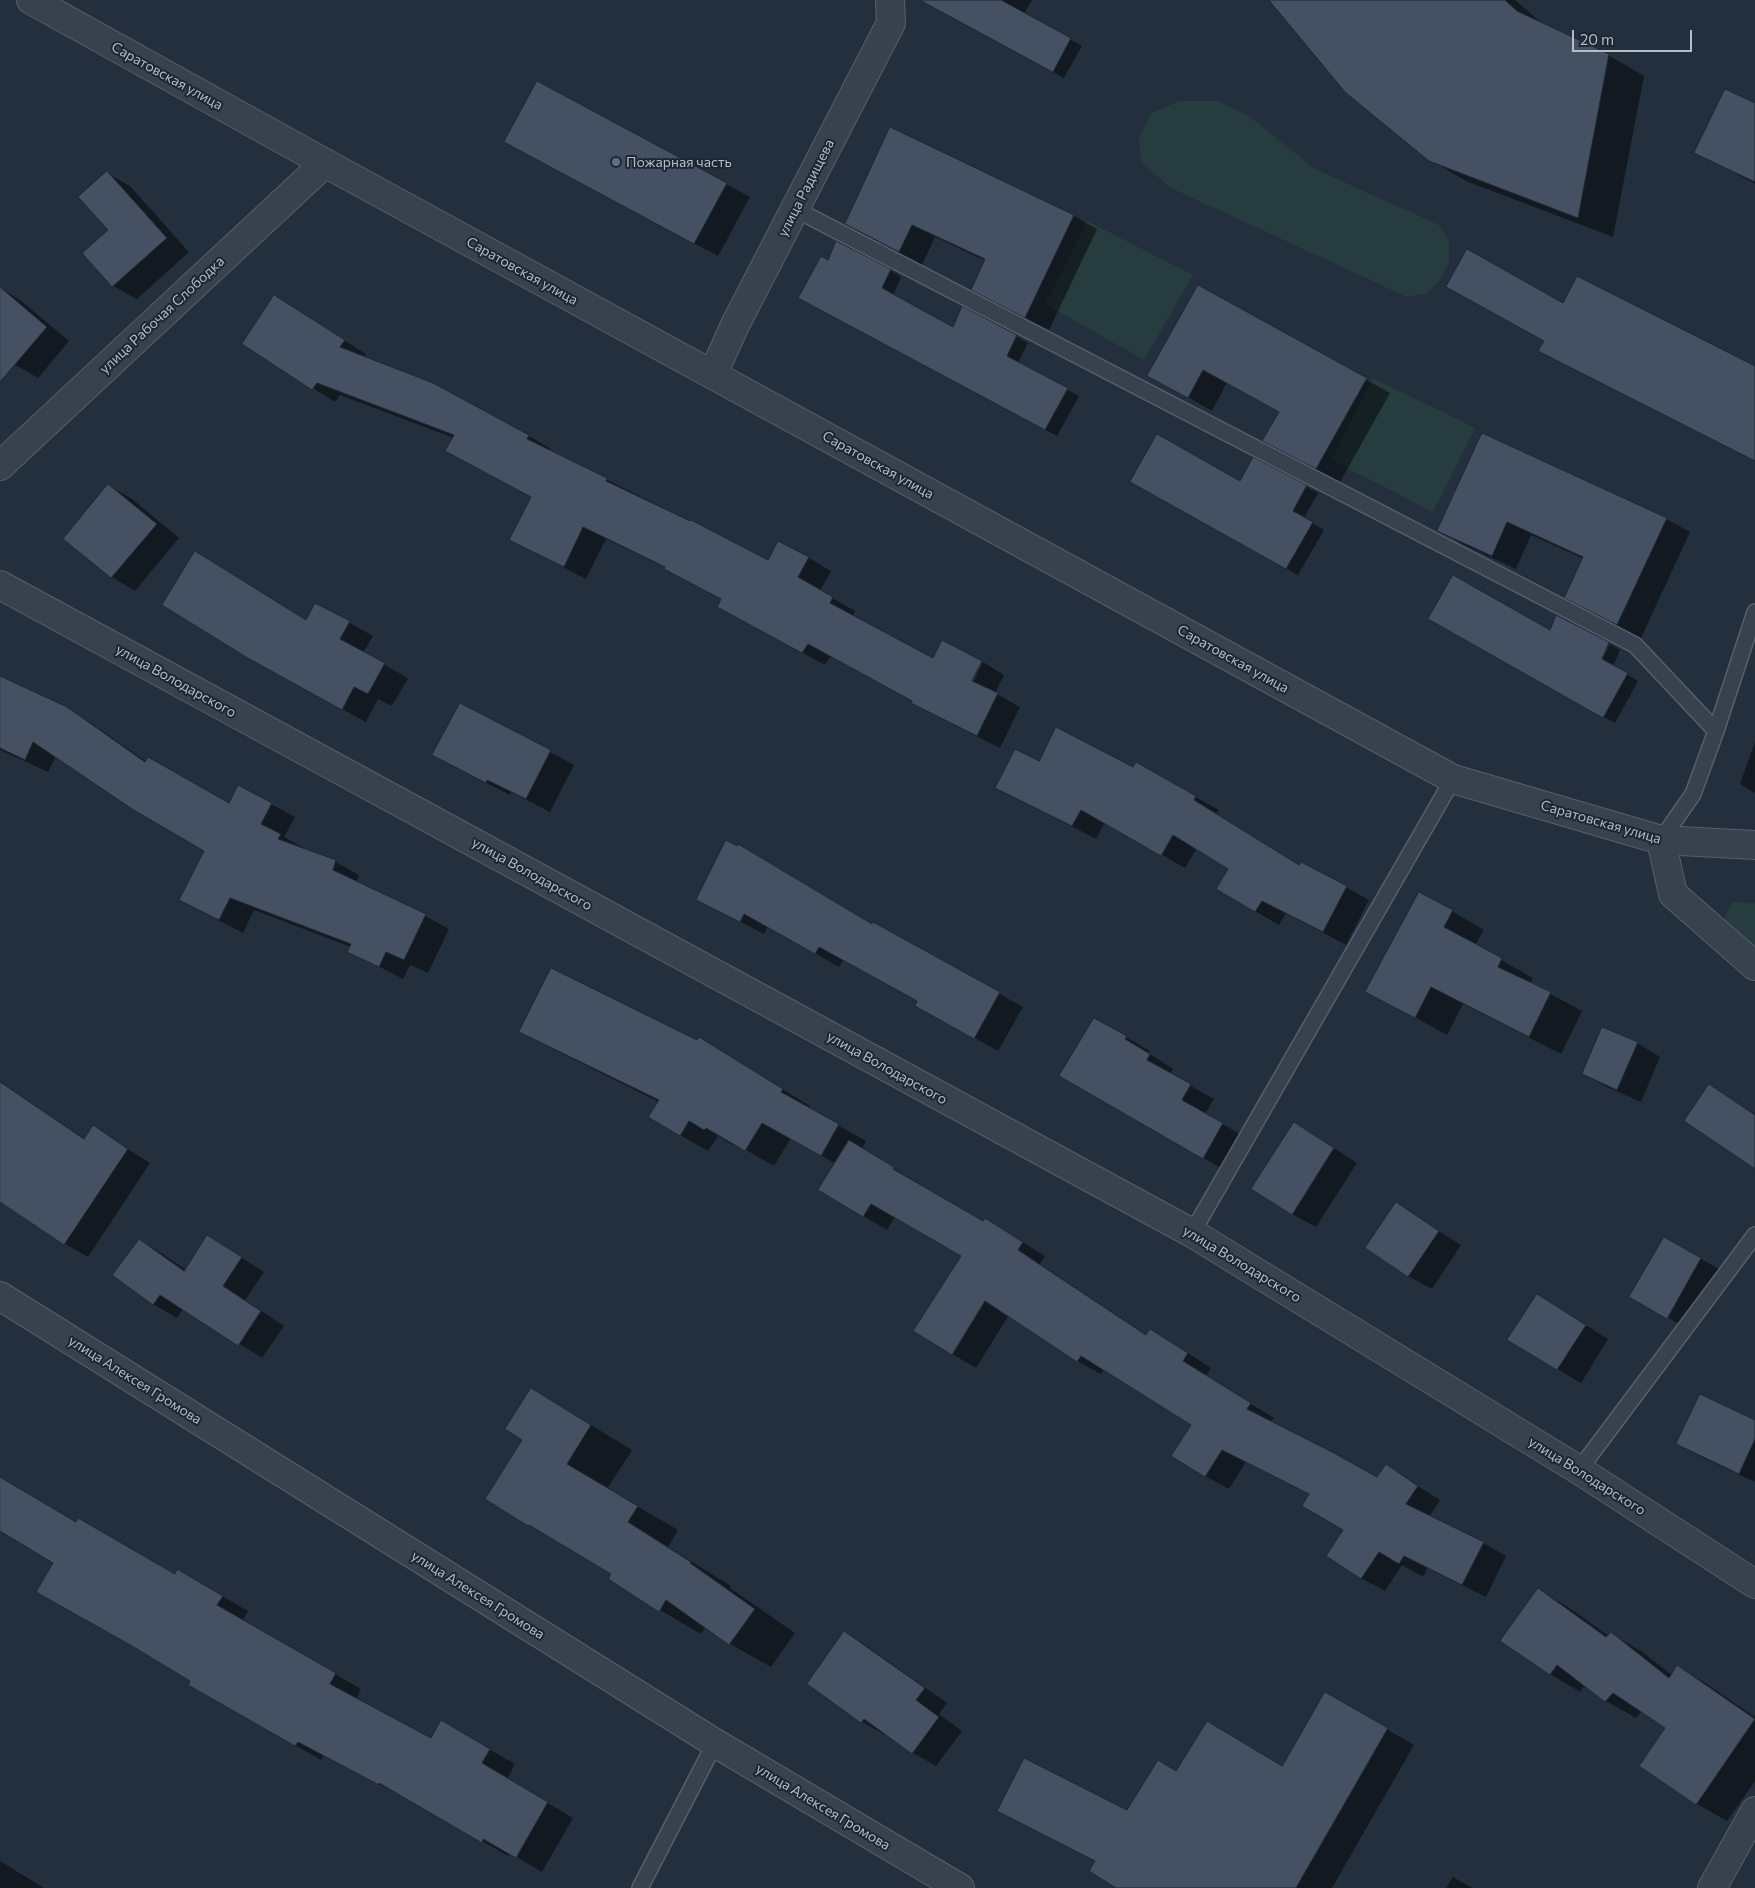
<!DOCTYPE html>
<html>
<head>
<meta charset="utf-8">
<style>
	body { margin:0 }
	#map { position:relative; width:1755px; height:1888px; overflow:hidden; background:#242f3e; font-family:Commissioner,sans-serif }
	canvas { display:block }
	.scale { position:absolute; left:1572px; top:30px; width:120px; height:22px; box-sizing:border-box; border:2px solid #b4bcc9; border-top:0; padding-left:6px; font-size:15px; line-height:18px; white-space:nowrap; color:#b4bcc9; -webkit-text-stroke:4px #1d2633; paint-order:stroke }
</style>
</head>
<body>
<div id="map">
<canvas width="1755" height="1888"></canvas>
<div class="scale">20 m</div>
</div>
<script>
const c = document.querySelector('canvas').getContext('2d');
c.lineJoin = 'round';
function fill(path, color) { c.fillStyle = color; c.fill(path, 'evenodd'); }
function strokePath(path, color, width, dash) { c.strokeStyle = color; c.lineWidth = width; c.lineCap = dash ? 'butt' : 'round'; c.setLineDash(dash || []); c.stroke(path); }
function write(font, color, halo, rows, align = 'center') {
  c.font = font + ' Commissioner,sans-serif'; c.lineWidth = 4; c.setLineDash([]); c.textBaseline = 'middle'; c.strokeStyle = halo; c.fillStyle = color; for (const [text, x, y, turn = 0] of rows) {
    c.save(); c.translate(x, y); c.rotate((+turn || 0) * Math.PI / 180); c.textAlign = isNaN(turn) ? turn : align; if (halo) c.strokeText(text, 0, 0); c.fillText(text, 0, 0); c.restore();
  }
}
fill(new Path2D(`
	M 1180,101 L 1218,101 L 1249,116 L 1315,169 L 1439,225 L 1449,241 L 1449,261 L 1441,279 L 1427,293 L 1407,297 L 1169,187 L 1141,161 L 1139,139 L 1151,113 Z
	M 1087,221 L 1193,275 L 1144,360 L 1045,304 Z
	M 1373,378 L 1475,428 L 1433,512 L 1331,460 Z
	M 1732,902 L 1755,903 L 1755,951 L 1722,924 Z`), '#263c3f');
fill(new Path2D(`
	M 954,0 L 1032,0 L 1024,14 L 1082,46 L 1064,78 L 958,20 Z
	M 1271,0 L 1515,0 L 1543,24 L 1608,55 L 1644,76 L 1613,237 L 1466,181 L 1430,160 Z
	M 1755,105 L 1755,184 L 1696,152 Z
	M 529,155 L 726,184 L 750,197 L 718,256 Z
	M 107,173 L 130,186 L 189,252 L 137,299 L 113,286 Z
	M 1074,216 L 1097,229 L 1049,330 L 996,303 L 986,261 L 935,237 L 922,265 L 846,224 Z
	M 828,261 L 890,270 L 901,277 L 893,296 L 953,328 L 963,308 L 1028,343 L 1018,363 L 1079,396 L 1057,436 L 811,305 Z
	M 1198,286 L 1390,393 L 1340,482 L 1287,454 L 1280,412 L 1227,382 L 1212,411 L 1149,375 Z
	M 0,288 L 20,300 L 69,341 L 38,378 L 15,365 L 0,352 Z
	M 297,310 L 366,354 L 364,358 L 432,384 L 529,436 L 551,449 L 550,451 L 769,561 L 779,543 L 809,558 L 831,571 L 820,591 L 855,611 L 852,617 L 969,686 L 971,687 L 983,662 L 1004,675 L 995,693 L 1020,707 L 1000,748 L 935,715 L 912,702 L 913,701 L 831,655 L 825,665 L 718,607 L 722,600 L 666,568 L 606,539 L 586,579 L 511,540 L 532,497 L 454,438 L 340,395 L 335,402 L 244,344 Z
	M 1483,435 L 1666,519 L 1690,532 L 1641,638 L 1589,611 L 1584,559 L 1531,535 L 1516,569 L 1462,544 L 1439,530 Z
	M 1254,459 L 1318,493 L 1304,518 L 1324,530 L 1298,575 L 1132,481 L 1240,482 Z
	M 108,485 L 132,499 L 179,538 L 135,591 L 112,577 L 65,539 Z
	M 196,553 L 307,621 L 316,604 L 373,636 L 363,653 L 408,678 L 392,706 L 378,699 L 366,722 L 271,670 Z
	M 1430,619 L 1600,665 L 1610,644 L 1620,650 L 1613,666 L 1638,681 L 1615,723 Z
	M 0,677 L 66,709 L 91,723 L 147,762 L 229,805 L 271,804 L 295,817 L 284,837 L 304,848 L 303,850 L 336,862 L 359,875 L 356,883 L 425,916 L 449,929 L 428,973 L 410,965 L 403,979 L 349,951 L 351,947 L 254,910 L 243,933 L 180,900 L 206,850 L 56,756 L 48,772 L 0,750 Z
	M 460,704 L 574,765 L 550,812 L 511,792 L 510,795 L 457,768 Z
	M 1755,742 L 1755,793 L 1740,784 Z
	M 1040,762 L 1134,769 L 1137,764 L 1219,810 L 1216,814 L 1300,866 L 1346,887 L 1369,900 L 1346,945 L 1286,913 L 1279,925 L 1255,911 L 1230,869 L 1197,848 L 1185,868 L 1105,822 L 1096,839 L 997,787 Z
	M 697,899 L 873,926 L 874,924 L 1023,1007 L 998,1051 L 917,1005 L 919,1001 L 843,960 L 839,967 L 768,926 L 764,934 Z
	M 1452,911 L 1484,930 L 1475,945 L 1533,978 L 1530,983 L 1582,1011 L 1561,1054 L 1463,1004 L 1447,1035 L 1367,991 Z
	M 1095,1019 L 1150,1051 L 1148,1053 L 1173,1069 L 1170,1074 L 1214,1099 L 1205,1114 L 1245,1137 L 1226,1171 L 1061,1076 Z
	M 521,1031 L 727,1055 L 810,1106 L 809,1109 L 866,1141 L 862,1149 L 916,1182 L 915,1183 L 983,1222 L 1008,1233 L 1045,1256 L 1040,1264 L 1148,1336 L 1174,1344 L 1211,1368 L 1206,1376 L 1274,1418 L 1271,1421 L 1378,1479 L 1386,1466 L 1440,1500 L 1429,1517 L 1483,1543 L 1506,1556 L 1486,1597 L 1428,1568 L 1423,1577 L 1402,1565 L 1385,1591 L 1361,1578 L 1345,1530 L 1310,1494 L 1246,1462 L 1229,1489 L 1205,1476 L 1193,1425 L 1104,1369 L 1101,1374 L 1077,1361 L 1009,1315 L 976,1368 L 952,1354 L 963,1255 L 895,1216 L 887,1230 L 863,1216 L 836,1164 L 791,1138 L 774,1166 L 734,1143 L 733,1145 L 718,1136 L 708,1151 L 680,1135 L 659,1102 L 549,1047 Z
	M 1637,1043 L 1660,1057 L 1641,1102 L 1607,1087 L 1583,1074 Z
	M 0,1083 L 85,1139 L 93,1127 L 150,1163 L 88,1257 L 65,1244 L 0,1183 Z
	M 1709,1086 L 1755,1114 L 1755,1167 Z
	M 1317,1137 L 1357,1163 L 1316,1227 L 1292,1214 Z
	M 1396,1204 L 1461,1245 L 1432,1289 L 1408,1276 Z
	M 208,1236 L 264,1272 L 245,1300 L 284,1326 L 262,1358 L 183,1309 L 177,1318 L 153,1304 L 139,1240 L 163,1254 L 186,1270 Z
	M 1665,1238 L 1724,1272 L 1691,1331 L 1631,1296 Z
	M 1560,1309 L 1608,1339 L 1581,1383 L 1557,1369 Z
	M 532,1389 L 632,1450 L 607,1489 L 678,1530 L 668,1547 L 731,1586 L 730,1588 L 795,1633 L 771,1667 L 730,1644 L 706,1626 L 701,1634 L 660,1610 L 613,1573 L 529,1525 L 487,1499 L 524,1439 Z
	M 1755,1421 L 1755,1482 L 1701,1457 L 1678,1444 Z
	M 0,1478 L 76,1523 L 175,1575 L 178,1571 L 248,1611 L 242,1621 L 361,1689 L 356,1699 L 431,1739 L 441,1722 L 515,1764 L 507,1779 L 573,1818 L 542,1872 L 510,1853 L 508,1856 L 405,1797 L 405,1798 L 324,1755 L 321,1760 L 189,1684 L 191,1681 L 54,1563 L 0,1530 Z
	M 1538,1590 L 1568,1607 L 1609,1636 L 1611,1634 L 1641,1651 L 1672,1675 L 1678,1667 L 1707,1684 L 1755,1717 L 1755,1781 L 1727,1821 L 1697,1804 L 1641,1766 L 1667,1728 L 1642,1711 L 1636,1718 L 1606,1701 L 1585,1685 L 1580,1692 L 1550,1674 L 1502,1640 Z
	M 845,1633 L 868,1647 L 947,1703 L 939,1714 L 962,1731 L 936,1766 L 913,1753 L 886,1734 L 885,1735 L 862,1722 L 809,1684 Z
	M 1326,1694 L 1414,1745 L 1332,1888 L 1118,1888 L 1096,1862 L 999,1811 L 1127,1812 L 1177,1772 L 1283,1768 Z
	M 0,1861 L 44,1888 L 0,1888 Z
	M 1453,1877 L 1472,1888 L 1446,1888 Z`), '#0007');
const building = new Path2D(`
	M 920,0 L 1001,0 L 1071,38 L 1053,72 Z
	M 1269,0 L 1505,0 L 1517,11 L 1609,54 L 1578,218 L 1429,161 L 1346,93 Z
	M 537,81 L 727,183 L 694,244 L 504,142 Z
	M 1725,89 L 1755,103 L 1755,182 L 1694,153 Z
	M 890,127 L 1074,215 L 1025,318 L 971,290 L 985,259 L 912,225 L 899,252 L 845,224 Z
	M 107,171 L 167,238 L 112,287 L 82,253 L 108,230 L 78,197 Z
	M 836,241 L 891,269 L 882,288 L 953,327 L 962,306 L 1017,335 L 1007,356 L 1068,388 L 1045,430 L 798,298 L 821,256 L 828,260 Z
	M 1467,249 L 1563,303 L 1577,276 L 1755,366 L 1755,461 L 1538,351 L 1544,341 L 1446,287 Z
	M 1198,285 L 1367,378 L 1316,469 L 1262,441 L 1279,412 L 1203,370 L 1188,398 L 1147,376 Z
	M 0,287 L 47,327 L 0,382 Z
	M 274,295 L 345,340 L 340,347 L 433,383 L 529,435 L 527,439 L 607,478 L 606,481 L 690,521 L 691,520 L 768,560 L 778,541 L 809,557 L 798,577 L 833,597 L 830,603 L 933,658 L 942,640 L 982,661 L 972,681 L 998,693 L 977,736 L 911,703 L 912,701 L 808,644 L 802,653 L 717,607 L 721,599 L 664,569 L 665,567 L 583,527 L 564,567 L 509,540 L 531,497 L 445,451 L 454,435 L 317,383 L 312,390 L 242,344 Z
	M 1482,433 L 1667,518 L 1617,625 L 1564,598 L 1583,557 L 1507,522 L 1492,556 L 1437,531 Z
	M 1157,434 L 1240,481 L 1253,457 L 1307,485 L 1293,511 L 1313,522 L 1286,569 L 1130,482 Z
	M 108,484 L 157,524 L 111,578 L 63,539 Z
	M 195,551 L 306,620 L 315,603 L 350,621 L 340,639 L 385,663 L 368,694 L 354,687 L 342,710 L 246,657 L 162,605 Z
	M 1453,575 L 1550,630 L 1556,615 L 1609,642 L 1602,659 L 1628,673 L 1603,718 L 1428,619 Z
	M 0,676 L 67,707 L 145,762 L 148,757 L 229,803 L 238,785 L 272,803 L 261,824 L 281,834 L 278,839 L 336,860 L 333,870 L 426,914 L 404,960 L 386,952 L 379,967 L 347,952 L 351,944 L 230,898 L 219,920 L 179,900 L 204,851 L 132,809 L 33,742 L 25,760 L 0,748 Z
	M 460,703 L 551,750 L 526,799 L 487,780 L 486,783 L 432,755 Z
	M 1056,727 L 1133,767 L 1136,762 L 1196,796 L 1194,800 L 1299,865 L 1301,862 L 1347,886 L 1323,932 L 1262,901 L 1255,912 L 1216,889 L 1228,869 L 1173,835 L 1161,856 L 1081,810 L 1072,826 L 995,788 L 1015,749 L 1039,761 Z
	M 726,840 L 737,846 L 738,844 L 872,924 L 873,922 L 1000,992 L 974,1039 L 915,1006 L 917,1001 L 819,947 L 815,954 L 744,914 L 740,922 L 696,900 Z
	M 1419,892 L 1453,910 L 1444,927 L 1502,958 L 1498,967 L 1551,992 L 1529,1037 L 1431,987 L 1415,1018 L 1365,992 Z
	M 551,968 L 697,1040 L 699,1037 L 783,1089 L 781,1092 L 839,1124 L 821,1156 L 762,1123 L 745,1151 L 706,1128 L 704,1130 L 689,1121 L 680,1136 L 648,1117 L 659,1100 L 519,1032 Z
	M 1094,1018 L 1127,1036 L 1125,1039 L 1150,1054 L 1147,1060 L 1191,1084 L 1182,1100 L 1223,1123 L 1203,1159 L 1059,1076 Z
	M 1602,1027 L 1638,1042 L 1617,1090 L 1582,1074 Z
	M 0,1082 L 84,1139 L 93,1125 L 128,1149 L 64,1245 L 0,1202 Z
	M 1709,1084 L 1755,1115 L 1755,1169 L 1684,1121 Z
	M 1294,1122 L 1334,1148 L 1292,1215 L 1251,1189 Z
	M 849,1140 L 894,1167 L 893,1169 L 983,1221 L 985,1218 L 1023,1242 L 1018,1250 L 1146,1335 L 1150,1329 L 1188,1353 L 1183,1361 L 1251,1403 L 1247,1409 L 1334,1453 L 1377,1477 L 1386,1464 L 1418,1486 L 1406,1504 L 1484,1542 L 1462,1585 L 1404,1556 L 1399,1564 L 1379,1552 L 1361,1579 L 1326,1556 L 1343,1530 L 1302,1506 L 1309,1494 L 1222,1450 L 1205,1477 L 1171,1456 L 1191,1425 L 1081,1356 L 1077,1362 L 985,1301 L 952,1355 L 913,1331 L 961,1256 L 871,1204 L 863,1217 L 818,1190 Z
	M 1396,1202 L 1439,1231 L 1408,1277 L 1365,1248 Z
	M 207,1235 L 242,1257 L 223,1286 L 261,1311 L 238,1346 L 160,1295 L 153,1305 L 112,1275 L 139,1239 L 184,1271 Z
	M 1664,1237 L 1701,1258 L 1667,1319 L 1629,1297 Z
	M 1537,1294 L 1586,1325 L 1557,1370 L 1507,1340 Z
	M 531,1388 L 591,1425 L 567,1464 L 638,1506 L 628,1522 L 691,1562 L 690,1563 L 755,1609 L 729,1645 L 666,1600 L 659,1612 L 608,1579 L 611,1574 L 529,1525 L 528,1526 L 485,1499 L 522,1440 L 505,1429 Z
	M 1700,1394 L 1755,1420 L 1755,1439 L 1739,1474 L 1676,1444 Z
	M 0,1477 L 76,1522 L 78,1518 L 175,1574 L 177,1569 L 223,1596 L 217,1605 L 336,1673 L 330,1684 L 431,1738 L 441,1720 L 490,1749 L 482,1763 L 548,1802 L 516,1858 L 483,1839 L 482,1843 L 379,1783 L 379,1785 L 298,1742 L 295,1746 L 188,1685 L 190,1681 L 132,1646 L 36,1592 L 53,1563 L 0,1531 Z
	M 1538,1588 L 1606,1637 L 1611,1632 L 1669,1678 L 1677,1665 L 1755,1719 L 1696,1805 L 1639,1766 L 1665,1728 L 1613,1693 L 1605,1702 L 1557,1665 L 1550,1675 L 1500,1641 Z
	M 844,1631 L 925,1688 L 916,1700 L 939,1717 L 912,1754 L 864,1719 L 861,1723 L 807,1684 Z
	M 1325,1692 L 1388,1728 L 1296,1888 L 1116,1888 L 1089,1871 L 1095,1861 L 997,1811 L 1024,1758 L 1127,1810 L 1158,1760 L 1176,1771 L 1207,1721 L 1282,1766 Z`);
fill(building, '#455162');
strokePath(building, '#1f2835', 1);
const service = new Path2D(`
	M 795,209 L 1635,645 L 1716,731
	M 1661,840 L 1693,794 L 1716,731 L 1755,612
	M 1192,1233 L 1453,779
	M 1579,1470 L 1755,1235
	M 640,1888 L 715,1743`);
const minor = new Path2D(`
	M 713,374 L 735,325 L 891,23 L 890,0
	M 0,466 L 325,163
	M 0,585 L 1192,1233 L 1579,1470 L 1755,1584
	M 1661,840 L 1673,894 L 1755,966
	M 1712,1888 L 1755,1811`);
const tertiary = new Path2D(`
	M 31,0 L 325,163 L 1453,779 L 1661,840 L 1755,845
	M 0,1296 L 715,1743 L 960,1888`);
strokePath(service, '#565f6c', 18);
strokePath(minor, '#565f6c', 30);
strokePath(tertiary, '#565f6c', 30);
strokePath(service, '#38414e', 15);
strokePath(minor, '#38414e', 28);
strokePath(tertiary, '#38414e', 28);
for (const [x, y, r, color] of [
	[616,162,5,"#5c6f8a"]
]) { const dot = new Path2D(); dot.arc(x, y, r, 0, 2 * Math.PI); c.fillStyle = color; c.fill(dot); strokePath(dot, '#1d2633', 2); }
write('14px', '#b4bcc9', '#1d2633', [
	["Саратовская улица",167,76,29],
	["улица Радищева",806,188,-63],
	["Саратовская улица",522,271,29],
	["улица Рабочая Слободка",162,315,-43],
	["Саратовская улица",878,465,29],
	["Саратовская улица",1233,659,29],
	["улица Володарского",176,681,29],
	["Саратовская улица",1601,822,16],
	["улица Володарского",532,874,29],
	["улица Володарского",887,1068,29],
	["улица Володарского",1242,1264,31],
	["улица Алексея Громова",135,1380,32],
	["улица Володарского",1587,1476,32],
	["улица Алексея Громова",478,1595,32],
	["улица Алексея Громова",823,1807,31]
]);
write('14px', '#b4bcc9', '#1d2633', [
	["Пожарная часть",626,162]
], 'left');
</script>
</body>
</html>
